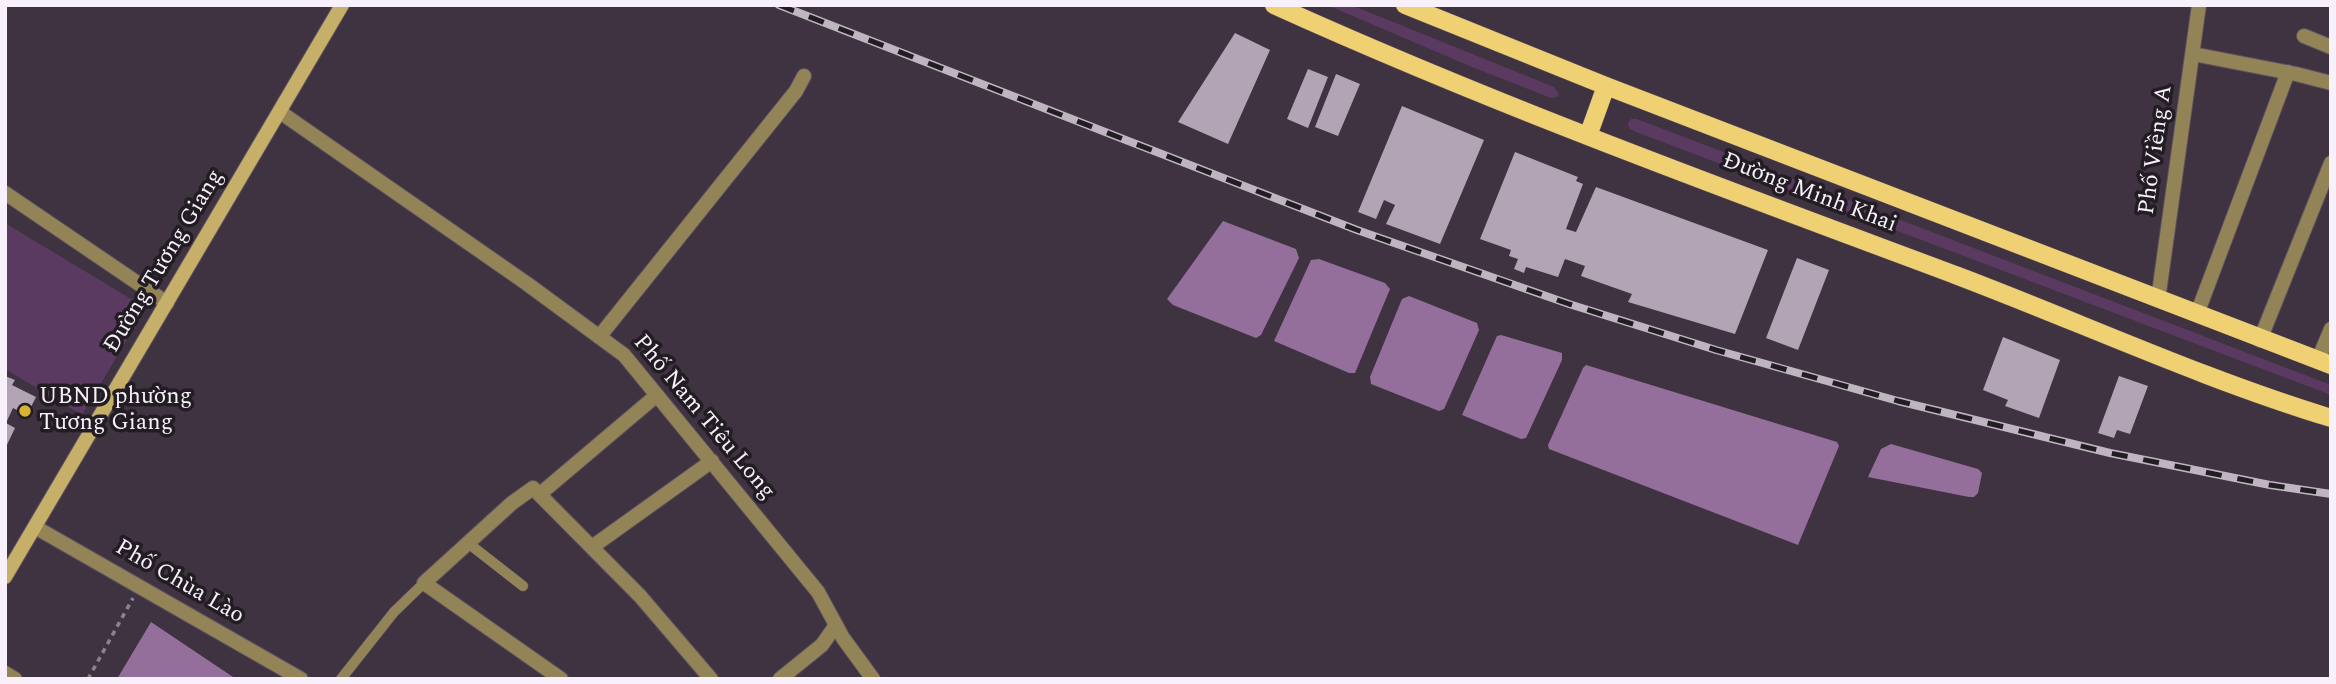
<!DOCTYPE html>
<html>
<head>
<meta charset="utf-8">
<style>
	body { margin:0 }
	#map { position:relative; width:2336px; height:684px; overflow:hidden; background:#3f3241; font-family:Spectral,serif }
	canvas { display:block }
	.frame { position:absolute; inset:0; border:7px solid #f8f0fa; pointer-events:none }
</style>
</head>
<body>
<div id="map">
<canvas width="2336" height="684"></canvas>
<div class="frame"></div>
</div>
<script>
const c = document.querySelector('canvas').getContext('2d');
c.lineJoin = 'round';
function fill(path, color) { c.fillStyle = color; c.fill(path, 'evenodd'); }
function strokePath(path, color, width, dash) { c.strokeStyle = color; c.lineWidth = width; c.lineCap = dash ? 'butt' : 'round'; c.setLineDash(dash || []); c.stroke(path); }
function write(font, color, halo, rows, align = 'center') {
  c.font = font + ' Spectral,serif'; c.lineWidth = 7; c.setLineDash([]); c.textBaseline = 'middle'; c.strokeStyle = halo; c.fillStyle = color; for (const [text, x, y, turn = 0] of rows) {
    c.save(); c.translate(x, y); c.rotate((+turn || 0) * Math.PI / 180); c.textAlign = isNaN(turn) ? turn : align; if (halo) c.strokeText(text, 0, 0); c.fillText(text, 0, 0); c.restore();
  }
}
fill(new Path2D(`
	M 1327,5 L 1351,5 L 1554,87 L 1559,94 L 1558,97 L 1551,98 L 1472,67 Z
	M 1631,119 L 1637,119 L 2331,385 L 2331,395 L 1636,132 L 1629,128 L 1628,123 Z
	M 5,223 L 146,308 L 82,415 L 5,369 Z`), '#5a3a61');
fill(new Path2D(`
	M 1223,221 L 1296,249 L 1299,258 L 1261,335 L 1256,338 L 1173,305 L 1167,299 Z
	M 1319,259 L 1385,283 L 1390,289 L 1355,373 L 1349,373 L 1274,341 L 1311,260 Z
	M 1409,296 L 1477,323 L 1479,330 L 1444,409 L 1439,411 L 1371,384 L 1370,377 L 1402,299 Z
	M 1501,335 L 1562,353 L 1562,360 L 1526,438 L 1521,439 L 1462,415 L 1497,336 Z
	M 1586,365 L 1837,442 L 1839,446 L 1798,545 L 1549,449 L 1548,445 L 1583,368 Z
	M 1891,444 L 1978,469 L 1982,473 L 1978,493 L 1974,497 L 1969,497 L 1868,477 L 1881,449 Z
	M 151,622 L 236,679 L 117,679 Z`), '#956f9c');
fill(new Path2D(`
	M 1235,33 L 1270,50 L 1228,144 L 1178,122 Z
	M 1308,69 L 1328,77 L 1308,128 L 1287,119 Z
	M 1336,74 L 1360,84 L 1338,136 L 1315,127 Z
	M 1402,106 L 1484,140 L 1440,244 L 1386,224 L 1395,205 L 1384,200 L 1376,219 L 1358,212 Z
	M 1515,152 L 1578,177 L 1576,181 L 1583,184 L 1566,229 L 1576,232 L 1596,187 L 1768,250 L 1735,334 L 1628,302 L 1632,294 L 1581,276 L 1585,266 L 1565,259 L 1558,277 L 1526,267 L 1524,273 L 1514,269 L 1518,259 L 1509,256 L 1511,250 L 1480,239 Z
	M 1797,258 L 1829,270 L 1798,350 L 1766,338 Z
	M 2003,337 L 2060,360 L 2039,418 L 2005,406 L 2008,400 L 1983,390 Z
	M 5,376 L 15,380 L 12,385 L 36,397 L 27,415 L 13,408 L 6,423 L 15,428 L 5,449 Z
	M 2119,376 L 2148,386 L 2130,434 L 2117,430 L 2114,438 L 2098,433 Z`), '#b2a3b5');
const service = new Path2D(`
	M 468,543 L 523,586
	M 341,679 L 394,612 L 424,583`);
const minor = new Path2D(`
	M 2304,36 L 2331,47
	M 2193,54 L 2296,74 L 2331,83
	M 280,112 L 526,283 L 624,355 L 818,592 L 843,638 L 873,679
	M 5,193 L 167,303
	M 2197,314 L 2288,72
	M 599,337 L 796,91 L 804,76
	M 2260,340 L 2331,163
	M 2318,360 L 2331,329
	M 540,494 L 657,395
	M 35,527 L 301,679
	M 592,547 L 712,461
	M 561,679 L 424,583 L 512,503 L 533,488 L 640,596 L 711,679
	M 780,679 L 822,645 L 836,625`);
const tertiary = new Path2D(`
	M 2158,300 L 2199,5
	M 5,673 L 15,679`);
const secondary = new Path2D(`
	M 5,577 L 342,5`);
const primary = new Path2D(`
	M 1274,5 C 1497,106 1728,190 1958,276 C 2082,323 2203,379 2331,418
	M 1405,5 L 1606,86 L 2331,365
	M 1588,136 L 1606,86`);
strokePath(service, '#5d505f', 11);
strokePath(minor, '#5d505f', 16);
strokePath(tertiary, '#5d505f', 16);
strokePath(secondary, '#5d505f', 16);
strokePath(primary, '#5d505f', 19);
strokePath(new Path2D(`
	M 88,679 L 133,598`), '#8c818e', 3.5, [5, 5]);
strokePath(service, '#938458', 10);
strokePath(minor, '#938458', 14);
strokePath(tertiary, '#938458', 14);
strokePath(secondary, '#c6af68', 14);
strokePath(primary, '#efd072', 18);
const rail = new Path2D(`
	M 779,5 L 1357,230 L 1569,304 L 1716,350 L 1898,401 L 2110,453 L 2270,485 L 2331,494`);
strokePath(rail, '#beb5c0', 8);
strokePath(rail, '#221c23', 5, [16]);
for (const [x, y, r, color] of [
	[25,411,7,"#d9b334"]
]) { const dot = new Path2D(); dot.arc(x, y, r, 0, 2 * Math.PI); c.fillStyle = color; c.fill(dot); strokePath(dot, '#221c23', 2.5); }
write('23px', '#f8f0fa', '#221c23', [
	["Phố Viềng A",2157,150,-82],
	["Đường Minh Khai",1809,194,21],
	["Đường Tương Giang",165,262,-59],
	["Phố Nam Tiêu Long",703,418,50],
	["Phố Chùa Lào",179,583,30]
]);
write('23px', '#f8f0fa', '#221c23', [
	["UBND phường",39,398],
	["Tương Giang",39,424]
], 'left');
</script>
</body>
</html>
